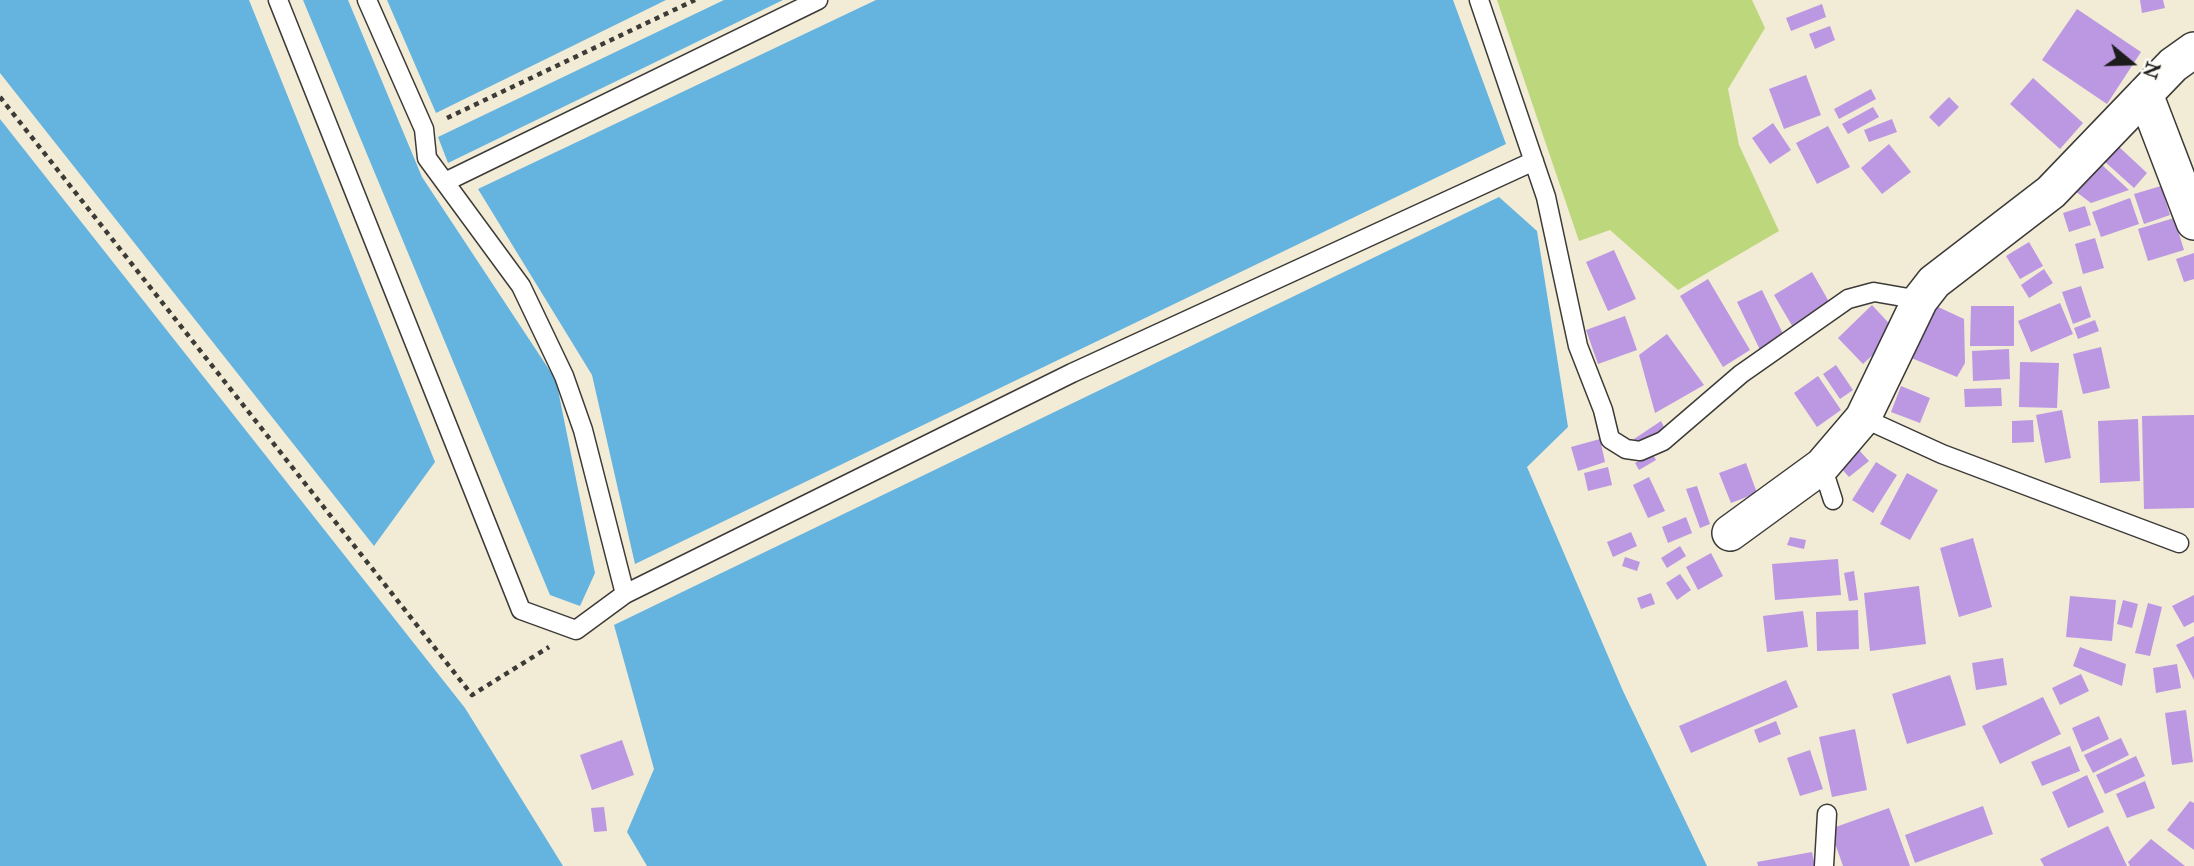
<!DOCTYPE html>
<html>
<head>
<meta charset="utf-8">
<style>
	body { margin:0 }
	#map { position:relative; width:2194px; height:866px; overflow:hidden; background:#f2ebd5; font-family:"IM FELL Great Primer",serif }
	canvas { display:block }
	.north { position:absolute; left:2096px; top:28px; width:70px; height:70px; -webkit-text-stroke:5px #fdfcf7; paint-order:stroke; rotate:109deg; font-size:19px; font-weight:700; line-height:28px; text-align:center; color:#1c1c1c }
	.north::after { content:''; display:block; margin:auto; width:24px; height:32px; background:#1c1c1c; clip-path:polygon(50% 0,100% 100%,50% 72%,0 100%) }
</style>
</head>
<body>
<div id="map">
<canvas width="2194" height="866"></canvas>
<div class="north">N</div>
</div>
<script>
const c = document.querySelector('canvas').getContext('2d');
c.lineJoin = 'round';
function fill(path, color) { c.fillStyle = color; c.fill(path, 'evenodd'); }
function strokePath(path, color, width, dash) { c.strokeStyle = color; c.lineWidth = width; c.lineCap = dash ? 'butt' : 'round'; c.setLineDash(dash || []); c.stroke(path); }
fill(new Path2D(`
	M 1497,0 L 1752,0 L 1765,28 L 1728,89 L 1739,145 L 1779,231 L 1678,290 L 1610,230 L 1579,241 Z`), '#bcd77c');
fill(new Path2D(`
	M 0,0 L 249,0 L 435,462 L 374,546 L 0,73 Z
	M 303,0 L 348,0 L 422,177 L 556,380 L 595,573 L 580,606 L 550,595 Z
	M 387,0 L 666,0 L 436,113 Z
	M 724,0 L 783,0 L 448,163 L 438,137 Z
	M 876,0 L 1453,0 L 1506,144 L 635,564 L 592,375 L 478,189 Z
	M 0,119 L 465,708 L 563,866 L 0,866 Z
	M 1499,197 L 1537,231 L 1568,427 L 1527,467 L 1623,691 L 1707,866 L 647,866 L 627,832 L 654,769 L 614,625 Z`), '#65b3df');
fill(new Path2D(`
	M 2140,0 L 2163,0 L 2165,8 L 2142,13 Z
	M 1822,4 L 1826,17 L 1791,31 L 1786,18 Z
	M 2077,9 L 2141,52 L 2107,104 L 2042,60 Z
	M 1830,26 L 1835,40 L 1815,49 L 1809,34 Z
	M 1806,75 L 1821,115 L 1784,129 L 1769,89 Z
	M 2033,78 L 2083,123 L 2060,149 L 2010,104 Z
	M 1871,89 L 1876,99 L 1839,119 L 1834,109 Z
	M 1949,97 L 1959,107 L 1939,127 L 1929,117 Z
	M 1873,107 L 1879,117 L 1848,134 L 1842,124 Z
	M 1892,119 L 1897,132 L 1869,142 L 1864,130 Z
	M 1773,123 L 1791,150 L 1770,164 L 1752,138 Z
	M 1828,126 L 1850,167 L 1817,184 L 1796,143 Z
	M 1889,144 L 1911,172 L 1882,194 L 1861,168 Z
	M 2117,145 L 2147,173 L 2134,188 L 2103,160 Z
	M 2101,164 L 2129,190 L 2091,203 L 2075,191 Z
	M 2161,186 L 2170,215 L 2144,224 L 2134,194 Z
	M 2130,198 L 2139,224 L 2101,237 L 2092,212 Z
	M 2085,206 L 2091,225 L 2069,232 L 2063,213 Z
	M 2174,218 L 2184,250 L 2148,261 L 2138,229 Z
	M 2095,238 L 2104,268 L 2083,274 L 2075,244 Z
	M 2029,242 L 2043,266 L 2020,279 L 2006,256 Z
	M 1614,250 L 1636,299 L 1608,311 L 1586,262 Z
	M 2194,253 L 2194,279 L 2184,282 L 2176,259 Z
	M 2044,269 L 2053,283 L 2029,298 L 2021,285 Z
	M 1812,272 L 1832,307 L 1794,329 L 1774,295 Z
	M 1708,279 L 1750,350 L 1723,367 L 1680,296 Z
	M 2081,286 L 2091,317 L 2073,324 L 2062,292 Z
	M 1762,290 L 1786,340 L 1761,352 L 1737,302 Z
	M 2060,303 L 2073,334 L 2031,352 L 2018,321 Z
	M 1872,305 L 1897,332 L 1863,364 L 1838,338 Z
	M 1934,305 L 1964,319 L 1965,363 L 1957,377 L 1909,357 Z
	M 1971,306 L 2014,306 L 2014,346 L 1970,346 Z
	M 1625,316 L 1637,350 L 1598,364 L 1586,330 Z
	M 2095,320 L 2099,331 L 2078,339 L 2074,328 Z
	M 1667,334 L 1704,385 L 1655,413 L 1639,355 Z
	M 2101,347 L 2110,388 L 2083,394 L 2073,354 Z
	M 2009,349 L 2010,379 L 1973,381 L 1972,351 Z
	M 2020,362 L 2059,363 L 2057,408 L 2019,407 Z
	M 1836,365 L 1853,390 L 1840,399 L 1823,374 Z
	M 1818,376 L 1841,410 L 1817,427 L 1794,393 Z
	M 1901,386 L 1930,398 L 1920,423 L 1891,412 Z
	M 2001,388 L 2002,406 L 1965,407 L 1964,389 Z
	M 2062,410 L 2071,458 L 2045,463 L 2036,415 Z
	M 2194,415 L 2194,508 L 2144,509 L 2142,416 Z
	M 2138,419 L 2140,481 L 2100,483 L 2098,421 Z
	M 2033,420 L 2034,442 L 2012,443 L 2012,421 Z
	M 1661,421 L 1665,429 L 1639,447 L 1634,439 Z
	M 1600,439 L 1605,462 L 1578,471 L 1571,447 Z
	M 1859,450 L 1869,461 L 1849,477 L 1839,466 Z
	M 1652,453 L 1656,460 L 1639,470 L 1635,463 Z
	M 1876,462 L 1897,475 L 1873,513 L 1852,500 Z
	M 1746,463 L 1757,493 L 1731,503 L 1719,473 Z
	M 1608,467 L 1612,485 L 1588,491 L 1584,473 Z
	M 1907,473 L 1938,490 L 1910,540 L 1880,524 Z
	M 1649,477 L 1665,511 L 1648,518 L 1633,485 Z
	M 1697,486 L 1710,524 L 1700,528 L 1686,489 Z
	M 1686,517 L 1692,533 L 1668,543 L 1662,527 Z
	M 1631,532 L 1637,546 L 1613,557 L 1607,542 Z
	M 1790,537 L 1806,540 L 1804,549 L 1787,545 Z
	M 1973,538 L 1992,607 L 1959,617 L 1940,548 Z
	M 1680,546 L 1686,556 L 1667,568 L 1661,558 Z
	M 1711,553 L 1723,576 L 1698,590 L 1686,567 Z
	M 1625,557 L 1640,562 L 1637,571 L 1622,566 Z
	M 1838,559 L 1841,595 L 1775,600 L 1772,564 Z
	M 1854,571 L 1858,600 L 1849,601 L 1844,573 Z
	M 1680,574 L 1691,590 L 1677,600 L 1666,583 Z
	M 1919,586 L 1926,644 L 1870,651 L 1864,593 Z
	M 1651,593 L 1655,604 L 1641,609 L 1637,598 Z
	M 2194,595 L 2194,622 L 2184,627 L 2172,606 Z
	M 2070,596 L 2116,600 L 2112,641 L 2066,637 Z
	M 2123,600 L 2138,604 L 2132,628 L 2117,624 Z
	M 2148,603 L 2162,607 L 2150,656 L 2135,653 Z
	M 1858,610 L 1859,649 L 1817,651 L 1816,612 Z
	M 1803,611 L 1808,647 L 1767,652 L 1763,616 Z
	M 2194,636 L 2194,680 L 2176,645 Z
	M 2080,647 L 2126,664 L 2122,686 L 2073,666 Z
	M 2003,658 L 2007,685 L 1976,690 L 1972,663 Z
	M 2177,664 L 2181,688 L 2156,693 L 2153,668 Z
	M 2081,674 L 2089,691 L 2060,705 L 2052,688 Z
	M 1950,675 L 1966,725 L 1907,744 L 1892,694 Z
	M 1786,680 L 1798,707 L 1691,753 L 1679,726 Z
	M 2043,697 L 2061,734 L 2000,764 L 1982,726 Z
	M 2186,710 L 2193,762 L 2172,765 L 2165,713 Z
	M 2099,716 L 2109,739 L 2082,752 L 2072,728 Z
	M 1776,721 L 1781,734 L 1759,743 L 1754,730 Z
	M 1855,729 L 1867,790 L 1832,797 L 1819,737 Z
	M 2121,738 L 2129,755 L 2093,773 L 2084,755 Z
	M 622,740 L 634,775 L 592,790 L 580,755 Z
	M 2070,746 L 2080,771 L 2042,786 L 2031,762 Z
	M 1810,750 L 1823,789 L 1800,796 L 1787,758 Z
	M 2136,756 L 2145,776 L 2105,794 L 2096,775 Z
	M 2087,775 L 2104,812 L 2068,828 L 2052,792 Z
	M 2145,781 L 2155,808 L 2127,818 L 2116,794 Z
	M 2190,801 L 2194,803 L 2194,850 L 2167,830 Z
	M 1983,806 L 1993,834 L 1915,863 L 1905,835 Z
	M 604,807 L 607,831 L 594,832 L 591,808 Z
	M 1889,808 L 1910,866 L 1843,866 L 1830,829 Z
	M 2108,826 L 2127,866 L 2044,866 L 2040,859 Z
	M 2151,839 L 2185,866 L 2130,866 L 2128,862 Z
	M 1812,852 L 1815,866 L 1758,866 L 1757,862 Z`), '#bb98e1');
const lane = new Path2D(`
	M 278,0 L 521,610 L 576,630 L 625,594 L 1072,373 L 1534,161
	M 367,0 L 424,129 L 427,158 L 521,286 L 564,376 L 583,430 L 625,594
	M 1479,0 L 1546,197 L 1578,346 L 1603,410 L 1610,439 L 1626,449 L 1640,451 L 1663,441 L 1741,374 L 1848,299 L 1874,292 L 1920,300
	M 445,182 L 818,0
	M 1863,418 L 1942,454 L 2179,543
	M 1822,466 L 1833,500
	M 1824,866 L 1827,814`);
const street = new Path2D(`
	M 2145,94 L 2194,222
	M 1730,533 L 1822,466 L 1863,418 L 1920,300 L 1934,282 L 2051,192 L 2173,65 L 2194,50`);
strokePath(lane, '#3c3b38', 21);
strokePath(street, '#3c3b38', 38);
strokePath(new Path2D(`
	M 0,97 L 472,695 L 549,647
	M 447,118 L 695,0`), '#3c3b38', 4.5, [5, 5]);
strokePath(lane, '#fff', 18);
strokePath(street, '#fff', 35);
</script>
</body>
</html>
